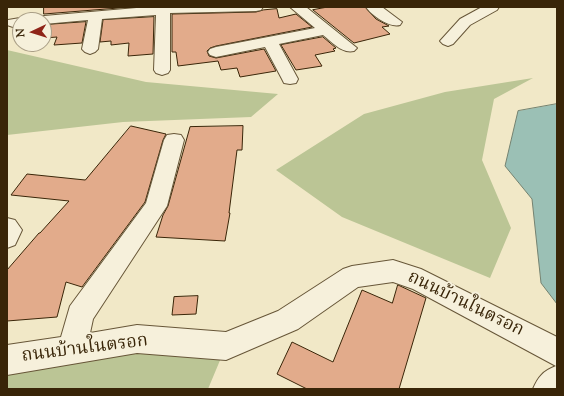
<!DOCTYPE html>
<html>
<head>
<meta charset="utf-8">
<style>
	body { margin:0 }
	#map { position:relative; width:564px; height:396px; overflow:hidden; background:#f1e8c7; font-family:"Sorts Mill Goudy",serif }
	canvas { display:block }
	.frame { position:absolute; inset:0; border:8px solid #392508; pointer-events:none }
	.north { position:absolute; left:12px; top:12px; width:40px; height:40px; box-sizing:border-box; background:#f6f0db; border:1px solid #aa9f87; border-radius:50%; rotate:266deg; font-size:11px; font-weight:700; line-height:16px; text-align:center; color:#392508 }
	.north::after { content:''; display:block; margin:auto; width:14px; height:18px; background:#8f2418; clip-path:polygon(50% 0,100% 100%,50% 72%,0 100%) }
</style>
</head>
<body>
<div id="map">
<canvas width="564" height="396"></canvas>
<div class="frame"></div>
<div class="north">N</div>
</div>
<script>
const c = document.querySelector('canvas').getContext('2d');
c.lineJoin = 'round';
function fill(path, color) { c.fillStyle = color; c.fill(path, 'evenodd'); }
function strokePath(path, color, width, dash) { c.strokeStyle = color; c.lineWidth = width; c.lineCap = dash ? 'butt' : 'round'; c.setLineDash(dash || []); c.stroke(path); }
function write(font, color, halo, rows, align = 'center') {
  c.font = font + ' "Sorts Mill Goudy","Noto Serif Thai",serif'; c.lineWidth = 4; c.setLineDash([]); c.textBaseline = 'middle'; c.strokeStyle = halo; c.fillStyle = color; for (const [text, x, y, turn = 0] of rows) {
    c.save(); c.translate(x, y); c.rotate((+turn || 0) * Math.PI / 180); c.textAlign = isNaN(turn) ? turn : align; if (halo) c.strokeText(text, 0, 0); c.fillText(text, 0, 0); c.restore();
  }
}
fill(new Path2D(`
	M 7,50 L 146,82 L 278,94 L 251,117 L 123,122 L 7,135 Z
	M 533,78 L 494,99 L 482,160 L 511,228 L 490,278 L 342,217 L 276,170 L 364,114 L 445,92 Z
	M 226,346 L 208,389 L 7,389 L 7,365 Z`), '#bbc595');
const water = new Path2D(`
	M 557,104 L 557,304 L 541,283 L 532,199 L 505,166 L 518,111 Z`);
fill(water, '#9bc0b5');
strokePath(water, '#748270', 1);
const building = new Path2D(`
	M 44,7 L 131,7 L 44,14 Z
	M 328,7 L 365,7 L 376,19 L 389,26 L 382,27 L 390,34 L 354,43 L 313,10 Z
	M 277,9 L 279,18 L 296,14 L 312,27 L 216,46 L 210,48 L 207,51 L 209,56 L 216,58 L 264,49 L 276,71 L 240,77 L 237,68 L 221,70 L 218,61 L 178,66 L 176,52 L 172,52 L 172,14 L 256,12 L 263,10 Z
	M 154,17 L 153,54 L 128,56 L 129,43 L 111,45 L 111,41 L 100,42 L 103,20 Z
	M 86,22 L 82,43 L 54,45 L 57,37 L 44,38 L 44,25 Z
	M 323,37 L 336,48 L 333,49 L 335,51 L 315,55 L 322,66 L 296,70 L 281,45 Z
	M 131,126 L 166,134 L 163,140 L 145,202 L 82,287 L 66,282 L 57,317 L 7,321 L 7,270 L 39,233 L 40,233 L 69,201 L 11,195 L 27,174 L 85,180 Z
	M 243,126 L 242,150 L 237,150 L 229,213 L 230,213 L 225,241 L 156,237 L 163,215 L 168,206 L 190,127 Z
	M 398,285 L 426,298 L 399,389 L 307,389 L 277,374 L 292,342 L 333,362 L 362,290 L 392,303 Z
	M 198,296 L 196,314 L 172,315 L 174,297 Z`);
fill(building, '#e2ab8b');
strokePath(building, '#392508', 1);
const minor = new Path2D(`
	M 148,7 L 263,7 L 261,10 L 256,11 L 170,13 L 170,70 L 168,73 L 162,75 L 156,73 L 154,70 L 156,15 L 102,19 L 98,49 L 95,52 L 90,54 L 85,52 L 82,49 L 88,20 L 44,24 L 44,20 L 37,20 L 39,17 L 44,16 Z
	M 290,7 L 306,7 L 357,48 L 354,51 C 342,54 332,42 323,35 L 279,44 L 298,79 L 296,83 L 290,84 L 284,83 L 282,79 L 265,47 L 216,57 L 210,55 L 208,52 L 210,49 L 216,47 L 315,28 Z
	M 366,7 L 382,7 L 402,22 L 400,25 C 390,28 372,16 366,7 Z
	M 482,7 L 499,7 L 497,10 L 470,25 L 453,44 L 448,46 L 443,44 L 440,41 L 460,19 Z
	M 20,18 L 26,20 L 20,20 L 20,26 L 13,27 L 7,25 L 8,20 Z
	M 174,134 L 181,135 L 184,140 L 167,206 L 93,319 L 90,333 L 137,325 L 226,332 L 278,311 L 343,269 L 352,266 L 393,260 L 421,269 L 557,337 L 557,389 L 533,389 C 538,377 543,371 556,366 L 413,289 L 393,282 L 358,287 L 298,329 L 226,360 L 137,353 L 7,375 L 7,345 L 61,337 L 70,306 L 146,203 L 164,140 L 167,135 Z
	M 7,218 L 15,220 L 22,230 L 15,245 L 7,248 Z`);
strokePath(minor, '#675638', 2);
fill(minor, '#f6f0db');
write('18px', '#392508', '#f6f0db', [
	["ถนนบ้านในตรอก",465,305,26],
	["ถนนบ้านในตรอก",85,350,-7]
]);
</script>
</body>
</html>
